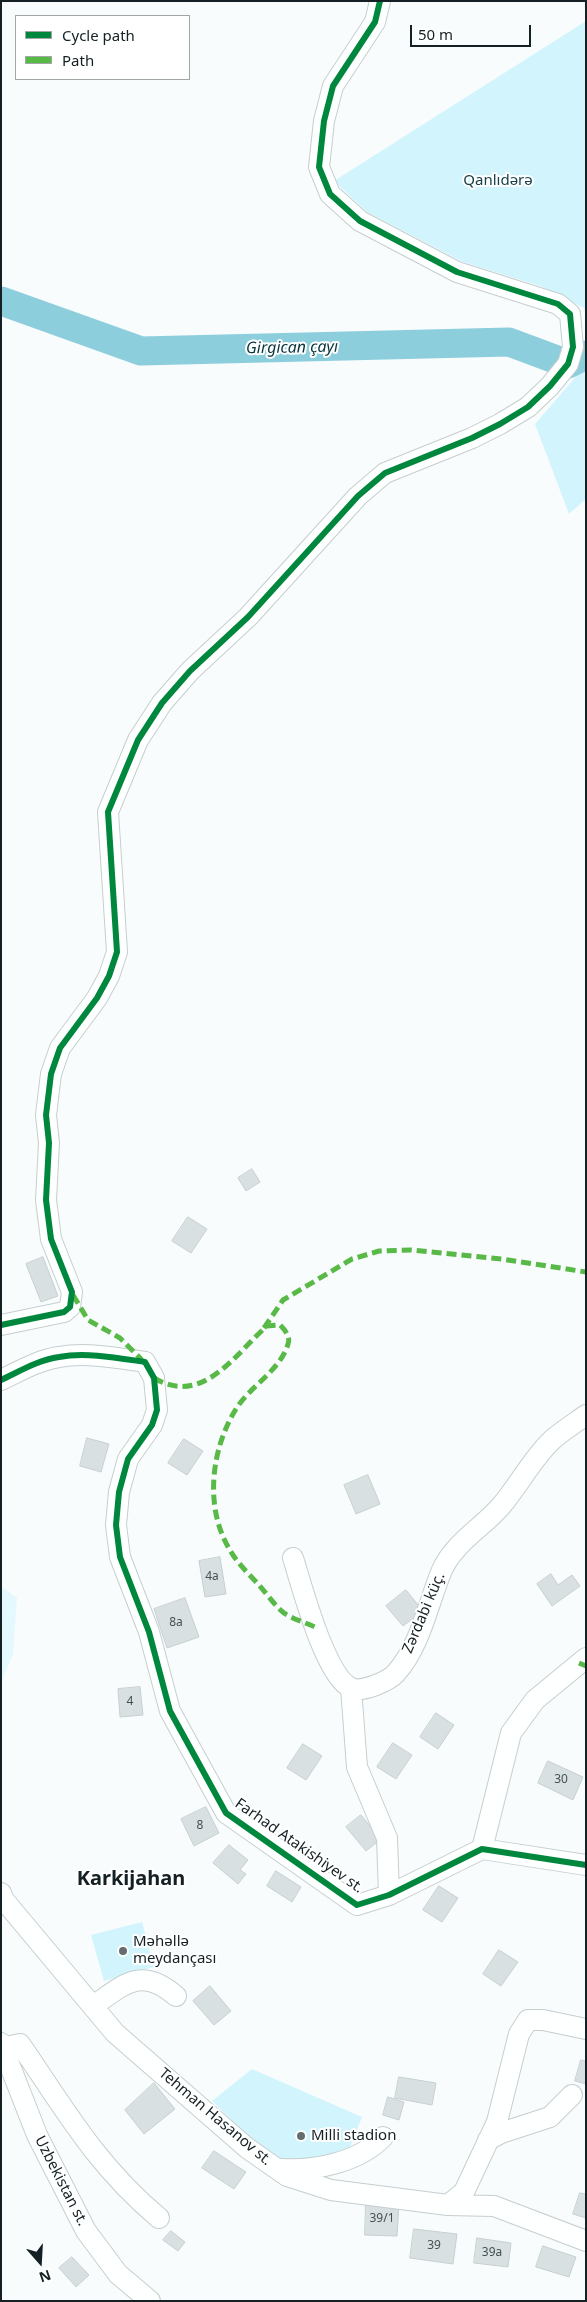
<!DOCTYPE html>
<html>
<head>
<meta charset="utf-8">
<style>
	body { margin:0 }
	#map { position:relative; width:587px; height:2302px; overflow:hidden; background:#f8fcfd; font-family:"Noto Sans",sans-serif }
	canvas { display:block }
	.frame { position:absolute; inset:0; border:2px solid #142023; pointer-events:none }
	.legend { position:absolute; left:15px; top:15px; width:175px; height:65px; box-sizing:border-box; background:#fff; border:1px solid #a1a6a7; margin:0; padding:6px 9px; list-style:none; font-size:15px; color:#142023 }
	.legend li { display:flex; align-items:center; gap:10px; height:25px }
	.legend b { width:25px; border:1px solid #a1a6a7 }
	.north { position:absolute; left:15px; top:2237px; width:50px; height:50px; -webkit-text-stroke:4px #fff; paint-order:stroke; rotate:161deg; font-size:14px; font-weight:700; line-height:20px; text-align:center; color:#142023 }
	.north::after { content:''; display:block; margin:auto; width:18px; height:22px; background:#142023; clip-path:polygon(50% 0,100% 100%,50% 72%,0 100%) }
	.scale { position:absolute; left:410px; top:25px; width:121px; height:22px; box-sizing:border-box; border:2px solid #142023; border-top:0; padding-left:6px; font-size:15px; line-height:18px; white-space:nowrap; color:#142023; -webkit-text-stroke:4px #fff; paint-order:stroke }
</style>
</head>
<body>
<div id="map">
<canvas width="587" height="2302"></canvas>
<div class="frame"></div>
<ul class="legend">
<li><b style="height:6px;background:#00873e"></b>Cycle path</li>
<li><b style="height:6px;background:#58b947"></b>Path</li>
</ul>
<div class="north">N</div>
<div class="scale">50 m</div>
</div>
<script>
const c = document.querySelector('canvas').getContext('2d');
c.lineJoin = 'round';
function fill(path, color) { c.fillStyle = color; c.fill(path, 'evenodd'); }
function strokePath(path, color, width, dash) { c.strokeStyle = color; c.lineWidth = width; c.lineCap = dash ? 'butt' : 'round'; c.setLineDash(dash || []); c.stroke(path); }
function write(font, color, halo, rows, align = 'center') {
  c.font = font + ' "Noto Sans",sans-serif'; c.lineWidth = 4; c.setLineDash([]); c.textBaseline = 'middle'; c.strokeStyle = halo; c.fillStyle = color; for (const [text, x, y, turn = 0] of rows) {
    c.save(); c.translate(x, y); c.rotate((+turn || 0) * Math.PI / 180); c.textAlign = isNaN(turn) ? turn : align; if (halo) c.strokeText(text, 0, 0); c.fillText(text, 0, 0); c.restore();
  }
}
fill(new Path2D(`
	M 1,1586 L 17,1598 L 13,1654 L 1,1683 Z`), '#e4f9fe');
fill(new Path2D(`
	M 586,21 L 586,314 L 584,308 L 540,286 L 463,262 L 367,212 L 334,181 Z
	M 586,365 L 586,499 L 569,514 L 535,424 Z
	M 142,1922 L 154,1967 L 104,1981 L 91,1935 Z
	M 252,2069 L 362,2117 L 347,2155 L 277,2164 L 212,2101 Z`), '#d2f5fd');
strokePath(new Path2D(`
	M 1,301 L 141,351 L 509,342 L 568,364 L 586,355`), '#8dcedd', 29);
const building = new Path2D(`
	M 252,1169 L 260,1182 L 246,1191 L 238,1178 Z
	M 188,1217 L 207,1229 L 191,1253 L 172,1241 Z
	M 43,1257 L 58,1296 L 41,1302 L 26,1264 Z
	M 87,1438 L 109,1444 L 101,1472 L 80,1466 Z
	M 184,1439 L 203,1451 L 187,1475 L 168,1463 Z
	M 368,1475 L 380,1504 L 356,1514 L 344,1485 Z
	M 220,1557 L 226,1594 L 205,1597 L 199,1561 Z
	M 551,1574 L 558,1585 L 572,1575 L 580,1586 L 552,1606 L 537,1584 Z
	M 406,1590 L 423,1611 L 403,1626 L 386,1606 Z
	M 185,1598 L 199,1637 L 167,1648 L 154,1609 Z
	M 140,1687 L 143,1715 L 120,1717 L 118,1689 Z
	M 436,1713 L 454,1725 L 438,1749 L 420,1737 Z
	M 393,1743 L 412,1755 L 396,1779 L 377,1767 Z
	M 303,1744 L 322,1756 L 306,1780 L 287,1768 Z
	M 548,1761 L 583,1777 L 573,1800 L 538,1783 Z
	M 206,1807 L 219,1833 L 194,1846 L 181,1819 Z
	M 361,1815 L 381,1839 L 366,1851 L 346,1827 Z
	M 229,1845 L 248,1860 L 240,1870 L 246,1874 L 238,1884 L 213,1863 Z
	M 276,1871 L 301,1887 L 292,1902 L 267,1886 Z
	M 439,1886 L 458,1898 L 442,1922 L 423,1910 Z
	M 499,1950 L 518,1962 L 501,1986 L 483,1974 Z
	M 210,1986 L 231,2011 L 214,2025 L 193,2001 Z
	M 581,2060 L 586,2061 L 586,2084 L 575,2081 Z
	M 399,2077 L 436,2083 L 432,2105 L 395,2098 Z
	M 154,2083 L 175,2109 L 144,2134 L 125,2110 Z
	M 388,2097 L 404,2102 L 399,2120 L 383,2115 Z
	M 214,2151 L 246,2172 L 234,2189 L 202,2168 Z
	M 580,2193 L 586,2194 L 586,2218 L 573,2214 Z
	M 366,2203 L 399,2204 L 397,2236 L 365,2235 Z
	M 414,2229 L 457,2234 L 453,2264 L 410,2258 Z
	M 171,2231 L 185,2242 L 178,2251 L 163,2240 Z
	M 477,2238 L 511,2243 L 508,2267 L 474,2263 Z
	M 543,2246 L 576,2257 L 569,2277 L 536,2267 Z
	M 72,2257 L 89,2275 L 76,2287 L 59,2268 Z`);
fill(building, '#d8e0e2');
strokePath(building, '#c7cfd2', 1);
const minor = new Path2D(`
	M 1,1325 L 64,1312 L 70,1307 L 72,1292 L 51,1239 L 46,1200 L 49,1143 L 46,1115 L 51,1074 L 60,1048 L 97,998 L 109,976 L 117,952 L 108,812 L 138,740 L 162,703 L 190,671 L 248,617 L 358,496 L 385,473 L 472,438 L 500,424 L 528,407 L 550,386 L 568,364 L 573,347 L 570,314 L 558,304 L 457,272 L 360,221 L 330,194 L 319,167 L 324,121 L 333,86 L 375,22 L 380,1
	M 1,1380 C 20,1371 38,1360 59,1357 C 86,1352 118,1358 145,1362 L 154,1378 L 157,1410 L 152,1425 L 128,1459 L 119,1492 L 116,1525 L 120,1557 L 149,1632 L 170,1711 L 226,1813 L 357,1905 L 389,1895 L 482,1849 L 586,1865
	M 293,1558 C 302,1586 325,1676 351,1688 C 362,1693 389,1681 396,1673 C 421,1645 428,1603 442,1570 C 454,1543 483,1527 501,1506 C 519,1485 532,1459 552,1440 C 562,1431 575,1423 586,1415
	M 351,1688 L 357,1767 L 387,1838 L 389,1895
	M 482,1849 L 511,1733 L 535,1700 L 586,1658
	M 1,1893 L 3,1899 L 115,2033 L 247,2148 L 287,2176 L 331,2190 L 448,2205 L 494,2206 L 586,2241
	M 93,2006 C 125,1984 141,1966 176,1996
	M 1,2043 L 37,2135 L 86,2231 L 118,2274 L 150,2301
	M 5,2055 L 11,2046 L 20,2044 C 66,2111 96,2165 159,2218
	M 488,2140 L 501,2133 L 550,2117 L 572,2095
	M 282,2169 C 316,2171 359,2162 383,2137
	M 448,2205 L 464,2192 L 497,2122 L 519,2034 L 528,2020 L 543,2020 L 586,2029`);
strokePath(minor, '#c6ced0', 22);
strokePath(minor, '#feffff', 20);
strokePath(new Path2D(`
	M 73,1295 L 88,1320 L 120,1338 L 142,1360
	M 264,1328 L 283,1300 L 352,1259 L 379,1251 L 411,1250 L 502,1259 L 586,1272
	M 154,1378 C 203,1407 235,1354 267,1326 L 280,1325 C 285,1330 291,1337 288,1344 C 280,1371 250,1386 236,1409 C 211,1449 204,1508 230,1550 C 237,1563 249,1574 259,1585 C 267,1594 275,1606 284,1613 C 293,1619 306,1623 315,1627
	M 579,1663 L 586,1666`), '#58b947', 5, [10, 5]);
strokePath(new Path2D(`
	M 1,1325 L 64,1312 L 70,1307 L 72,1292 L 51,1239 L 46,1200 L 49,1143 L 46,1115 L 51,1074 L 60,1048 L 97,998 L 109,976 L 117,952 L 108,812 L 138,740 L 162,703 L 190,671 L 248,617 L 358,496 L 385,473 L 472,438 L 500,424 L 528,407 L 550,386 L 568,364 L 573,347 L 570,314 L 558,304 L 457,272 L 360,221 L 330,194 L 319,167 L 324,121 L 333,86 L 375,22 L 380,1
	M 1,1380 C 20,1371 38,1360 59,1357 C 86,1352 118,1358 145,1362 L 154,1378 L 157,1410 L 152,1425 L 128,1459 L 119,1492 L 116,1525 L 120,1557 L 149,1632 L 170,1711 L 226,1813 L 357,1905 L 389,1895 L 482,1849 L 586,1865`), '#00873e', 6);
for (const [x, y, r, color] of [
	[123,1951,5,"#646d6f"],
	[301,2136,5,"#646d6f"]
]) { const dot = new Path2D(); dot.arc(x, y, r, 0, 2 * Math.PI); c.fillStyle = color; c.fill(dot); strokePath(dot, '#fff', 2); }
write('12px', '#455053', null, [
	["4а",212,1577],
	["8a",176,1623],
	["4",130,1702],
	["30",561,1780],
	["8",200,1826],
	["39/1",382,2219],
	["39",434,2246],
	["39а",492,2253]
]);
write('15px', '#18424b', '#fff', [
	["Qanlıdərə",498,181]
]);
write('15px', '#142023', '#fff', [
	["Zərdabi küç.",424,1613,-67],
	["Farhad Atakishiyev st.",299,1846,35],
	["Tehman Hasanov st.",215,2117,40],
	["Uzbekistan st.",61,2181,63]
]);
write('15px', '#142023', '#fff', [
	["Məhəllə",133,1942],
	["meydançası",133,1959],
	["Milli stadion",311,2136]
], 'left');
write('italic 16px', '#08353e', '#fff', [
	["Girgican çayı",292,348,-1]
]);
write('bold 20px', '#142023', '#fff', [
	["Karkijahan",131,1879]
]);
</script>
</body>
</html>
